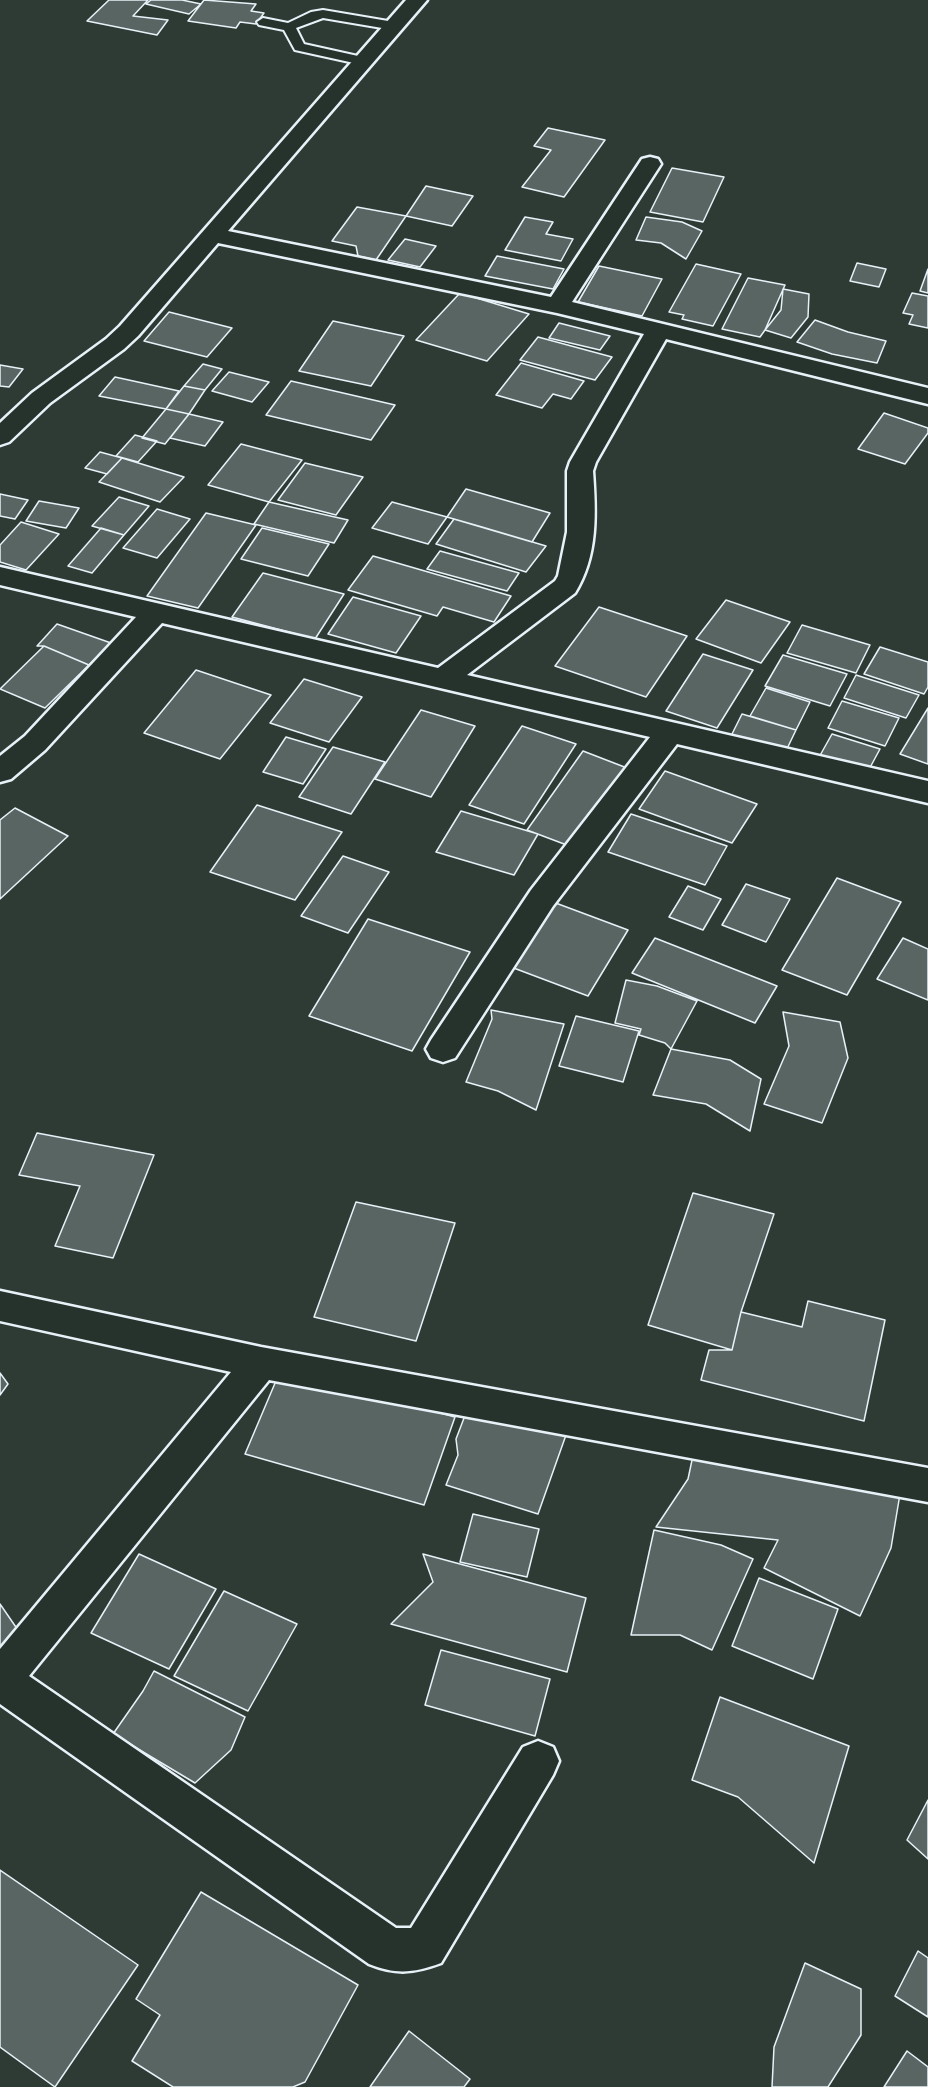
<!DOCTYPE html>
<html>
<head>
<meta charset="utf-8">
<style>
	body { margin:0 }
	canvas { display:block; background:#2e3b35 }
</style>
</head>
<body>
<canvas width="928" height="2087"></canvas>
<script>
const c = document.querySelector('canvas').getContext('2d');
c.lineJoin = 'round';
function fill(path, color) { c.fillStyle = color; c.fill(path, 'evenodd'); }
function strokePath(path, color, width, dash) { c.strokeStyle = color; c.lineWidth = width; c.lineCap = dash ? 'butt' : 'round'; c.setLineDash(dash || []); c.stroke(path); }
const building = new Path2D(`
	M 109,0 L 148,0 L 133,16 L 168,20 L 157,35 L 87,21 Z
	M 151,0 L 182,0 L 201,4 L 189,14 L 146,4 Z
	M 204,0 L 256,4 L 251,11 L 264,13 L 256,24 L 240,22 L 236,28 L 188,21 Z
	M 548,128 L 605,140 L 564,197 L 522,187 L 551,150 L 534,146 Z
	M 672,168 L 724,177 L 703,222 L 650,212 Z
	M 426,186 L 473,196 L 452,226 L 406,216 Z
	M 357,207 L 406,216 L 376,260 L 358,256 L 356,246 L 332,241 Z
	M 525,217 L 553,222 L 546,234 L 573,239 L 561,261 L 505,250 Z
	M 646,217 L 682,222 L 702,231 L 686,259 L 661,243 L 636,240 Z
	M 405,239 L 436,246 L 420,267 L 388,260 Z
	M 497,256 L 564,269 L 553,289 L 485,276 Z
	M 857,263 L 886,269 L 879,287 L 850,281 Z
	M 696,264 L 741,274 L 713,326 L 682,319 L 684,315 L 669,312 Z
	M 599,266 L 662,279 L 642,316 L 578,302 Z
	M 928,269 L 928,293 L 920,291 Z
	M 748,278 L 785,285 L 765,330 L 760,337 L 722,329 Z
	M 783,289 L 809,294 L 808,317 L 791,338 L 765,330 L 781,310 Z
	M 460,293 L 529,314 L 487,361 L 416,340 Z
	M 912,293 L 928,296 L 928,328 L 909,324 L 913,315 L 903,313 Z
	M 169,312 L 232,328 L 207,357 L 144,341 Z
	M 815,320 L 848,332 L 886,341 L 877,363 L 832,354 L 797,342 Z
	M 333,321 L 404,336 L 371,386 L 299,371 Z
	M 559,323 L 610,336 L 600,350 L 549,338 Z
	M 538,337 L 612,357 L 595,380 L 520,360 Z
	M 521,363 L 584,381 L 571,399 L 553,394 L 542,408 L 496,395 Z
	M 203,364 L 222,369 L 205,390 L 184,386 Z
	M 0,365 L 23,369 L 9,387 L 0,386 Z
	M 229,372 L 269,382 L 252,402 L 212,391 Z
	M 115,377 L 179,391 L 166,409 L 99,396 Z
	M 291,381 L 395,405 L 371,440 L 266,415 Z
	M 184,386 L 205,390 L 189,414 L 166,409 Z
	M 166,409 L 189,414 L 165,444 L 142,438 Z
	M 884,413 L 928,428 L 928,433 L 905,464 L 858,449 Z
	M 189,414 L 223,422 L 205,446 L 170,438 Z
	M 135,435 L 157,441 L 138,462 L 116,456 Z
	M 241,444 L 302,460 L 269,502 L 208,485 Z
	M 100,452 L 122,458 L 107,474 L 85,468 Z
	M 122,458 L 184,477 L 160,502 L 99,482 Z
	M 305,463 L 363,477 L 336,515 L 278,500 Z
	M 466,489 L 550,513 L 532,542 L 447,517 Z
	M 0,494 L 28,500 L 15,519 L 0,516 Z
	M 119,497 L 149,506 L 124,535 L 92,526 Z
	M 39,501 L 79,508 L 66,528 L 26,521 Z
	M 269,502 L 348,520 L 334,543 L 254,524 Z
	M 392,502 L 447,517 L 428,544 L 372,528 Z
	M 157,509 L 190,519 L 157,558 L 123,548 Z
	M 206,513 L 256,525 L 198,608 L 147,596 Z
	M 454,519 L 482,527 L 546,546 L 526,572 L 436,544 Z
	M 21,522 L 59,534 L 26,570 L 0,562 L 0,545 Z
	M 101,528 L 124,535 L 92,573 L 68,566 Z
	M 262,528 L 329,544 L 308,576 L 241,559 Z
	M 440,551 L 519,573 L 507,591 L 427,569 Z
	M 373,556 L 511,596 L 494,622 L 443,607 L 437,616 L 348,590 Z
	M 263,573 L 344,594 L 315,639 L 232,617 Z
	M 353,597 L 421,616 L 396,653 L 328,634 Z
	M 726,600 L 790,622 L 761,663 L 696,639 Z
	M 599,607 L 687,636 L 646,697 L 555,666 Z
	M 57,624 L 111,643 L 89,665 L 44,646 L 37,646 Z
	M 802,625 L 870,645 L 856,673 L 787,653 Z
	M 44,646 L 89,665 L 45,708 L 0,689 Z
	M 880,647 L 928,662 L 928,687 L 924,694 L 864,674 Z
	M 703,654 L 753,670 L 717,728 L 666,711 Z
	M 783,655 L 847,674 L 830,706 L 765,686 Z
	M 196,670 L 271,695 L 220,759 L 144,733 Z
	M 856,675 L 919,695 L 906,718 L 844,698 Z
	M 304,679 L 362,697 L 329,742 L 270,723 Z
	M 766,688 L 810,702 L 796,730 L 750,716 Z
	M 842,701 L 899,718 L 885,746 L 828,728 Z
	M 928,708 L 928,764 L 900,754 Z
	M 421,710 L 475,726 L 431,797 L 375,779 Z
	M 742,714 L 796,730 L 784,755 L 729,740 Z
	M 522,726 L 576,744 L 524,824 L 469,805 Z
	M 832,734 L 880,749 L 866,775 L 818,759 Z
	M 286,737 L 326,749 L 303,784 L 263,772 Z
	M 333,747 L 385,762 L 351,814 L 299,797 Z
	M 583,751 L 627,768 L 572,847 L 527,830 Z
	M 665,771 L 757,804 L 732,843 L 639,809 Z
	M 257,805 L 342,832 L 295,900 L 210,872 Z
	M 15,808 L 68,836 L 0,899 L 0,820 Z
	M 461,811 L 538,834 L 514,875 L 436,852 Z
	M 631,814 L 727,846 L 705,885 L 608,852 Z
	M 343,856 L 389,872 L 348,933 L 301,916 Z
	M 837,878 L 901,902 L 847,995 L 782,970 Z
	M 746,884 L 790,899 L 766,942 L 722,925 Z
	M 688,886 L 721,899 L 703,930 L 669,917 Z
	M 553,902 L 628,930 L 588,996 L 511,967 Z
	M 368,919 L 470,952 L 412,1051 L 309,1016 Z
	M 655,938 L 777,986 L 755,1023 L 632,973 Z
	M 903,938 L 928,949 L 928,1000 L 877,979 Z
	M 626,980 L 657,986 L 697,1001 L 671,1049 L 665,1043 L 639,1035 L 641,1029 L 615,1023 Z
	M 491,1010 L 564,1024 L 536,1110 L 498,1091 L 466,1082 L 492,1019 Z
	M 783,1012 L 840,1022 L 848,1058 L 822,1123 L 764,1104 L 789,1046 Z
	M 576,1016 L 639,1031 L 623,1082 L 559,1066 Z
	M 671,1049 L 730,1060 L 761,1079 L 750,1131 L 706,1104 L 653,1095 Z
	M 37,1133 L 154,1155 L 113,1258 L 55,1246 L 80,1186 L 19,1175 Z
	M 693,1193 L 774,1214 L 741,1312 L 732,1350 L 648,1325 Z
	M 356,1202 L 455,1223 L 416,1341 L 314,1317 Z
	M 808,1301 L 885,1320 L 864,1421 L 701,1380 L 709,1350 L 732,1350 L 741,1312 L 802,1327 Z
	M 281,1369 L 455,1417 L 424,1505 L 245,1454 Z
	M 0,1373 L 8,1384 L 0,1395 Z
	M 469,1405 L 566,1435 L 538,1514 L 446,1485 L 458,1455 L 456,1439 Z
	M 695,1446 L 900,1494 L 891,1548 L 860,1616 L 764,1568 L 778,1540 L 656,1527 L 688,1479 Z
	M 473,1514 L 539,1529 L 527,1577 L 460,1562 Z
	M 654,1530 L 721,1545 L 753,1559 L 712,1650 L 680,1635 L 631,1635 Z
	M 139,1554 L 216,1589 L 169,1669 L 91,1633 Z
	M 423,1554 L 586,1598 L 567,1672 L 391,1624 L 433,1582 Z
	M 759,1578 L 838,1609 L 813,1679 L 732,1646 Z
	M 224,1591 L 297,1624 L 248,1711 L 174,1676 Z
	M 0,1604 L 20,1633 L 0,1655 Z
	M 441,1650 L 550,1679 L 535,1736 L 425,1705 Z
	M 154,1671 L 245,1717 L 231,1750 L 195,1783 L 113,1734 L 143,1691 Z
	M 720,1697 L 849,1746 L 814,1863 L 738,1797 L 692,1780 Z
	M 928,1800 L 928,1859 L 907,1840 Z
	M 0,1870 L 138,1965 L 55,2087 L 0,2047 Z
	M 201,1892 L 358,1985 L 305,2082 L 293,2087 L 173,2087 L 132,2061 L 160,2015 L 136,1999 Z
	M 918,1951 L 928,1958 L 928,2017 L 895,1996 Z
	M 805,1963 L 861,1989 L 861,2035 L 828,2087 L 772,2087 L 774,2047 Z
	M 409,2031 L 470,2079 L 464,2087 L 370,2087 Z
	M 907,2051 L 928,2067 L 928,2087 L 884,2087 Z`);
fill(building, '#596563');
strokePath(building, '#e8f1f8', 1.5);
const service = new Path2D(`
	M 323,10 L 394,22 L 400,26 L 394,30 L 323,18 L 296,28 L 304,44 L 367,58 L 369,61 L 367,64 L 363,65 L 295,50 L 284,30 L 259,25 L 257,22 L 263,18 L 288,23 L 311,12 Z`);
const minor = new Path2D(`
	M 406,0 L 427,0 L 228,231 L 551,297 L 642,159 L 650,157 L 658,159 L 661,164 L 572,302 L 928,388 L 928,404 L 666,339 L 596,462 L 593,471 C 596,513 598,556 575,593 L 467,675 L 928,781 L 928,803 L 677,744 L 553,906 L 455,1058 L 443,1062 L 431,1058 L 426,1049 L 431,1040 L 531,890 L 650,737 L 162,623 L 45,750 L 11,779 L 0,782 L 0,756 L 25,736 L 136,617 L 0,585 L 0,567 L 438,668 L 555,581 L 558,576 L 567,532 L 567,471 L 570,462 L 644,334 L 557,313 L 218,243 L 138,336 L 124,349 L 50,403 L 9,442 L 0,445 L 0,423 L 32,393 L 106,339 L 120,326 Z
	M 0,1291 L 261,1347 L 928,1468 L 928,1502 L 269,1380 L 29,1676 L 396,1928 L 411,1928 L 523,1747 L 538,1741 L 553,1747 L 559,1761 L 553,1775 L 441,1963 C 414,1973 396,1975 369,1964 L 0,1704 L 0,1649 L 231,1372 L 0,1321 Z`);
strokePath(service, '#e8f1f8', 4);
strokePath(minor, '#e8f1f8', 5);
fill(service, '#26332d');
fill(minor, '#26332d');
</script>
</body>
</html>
